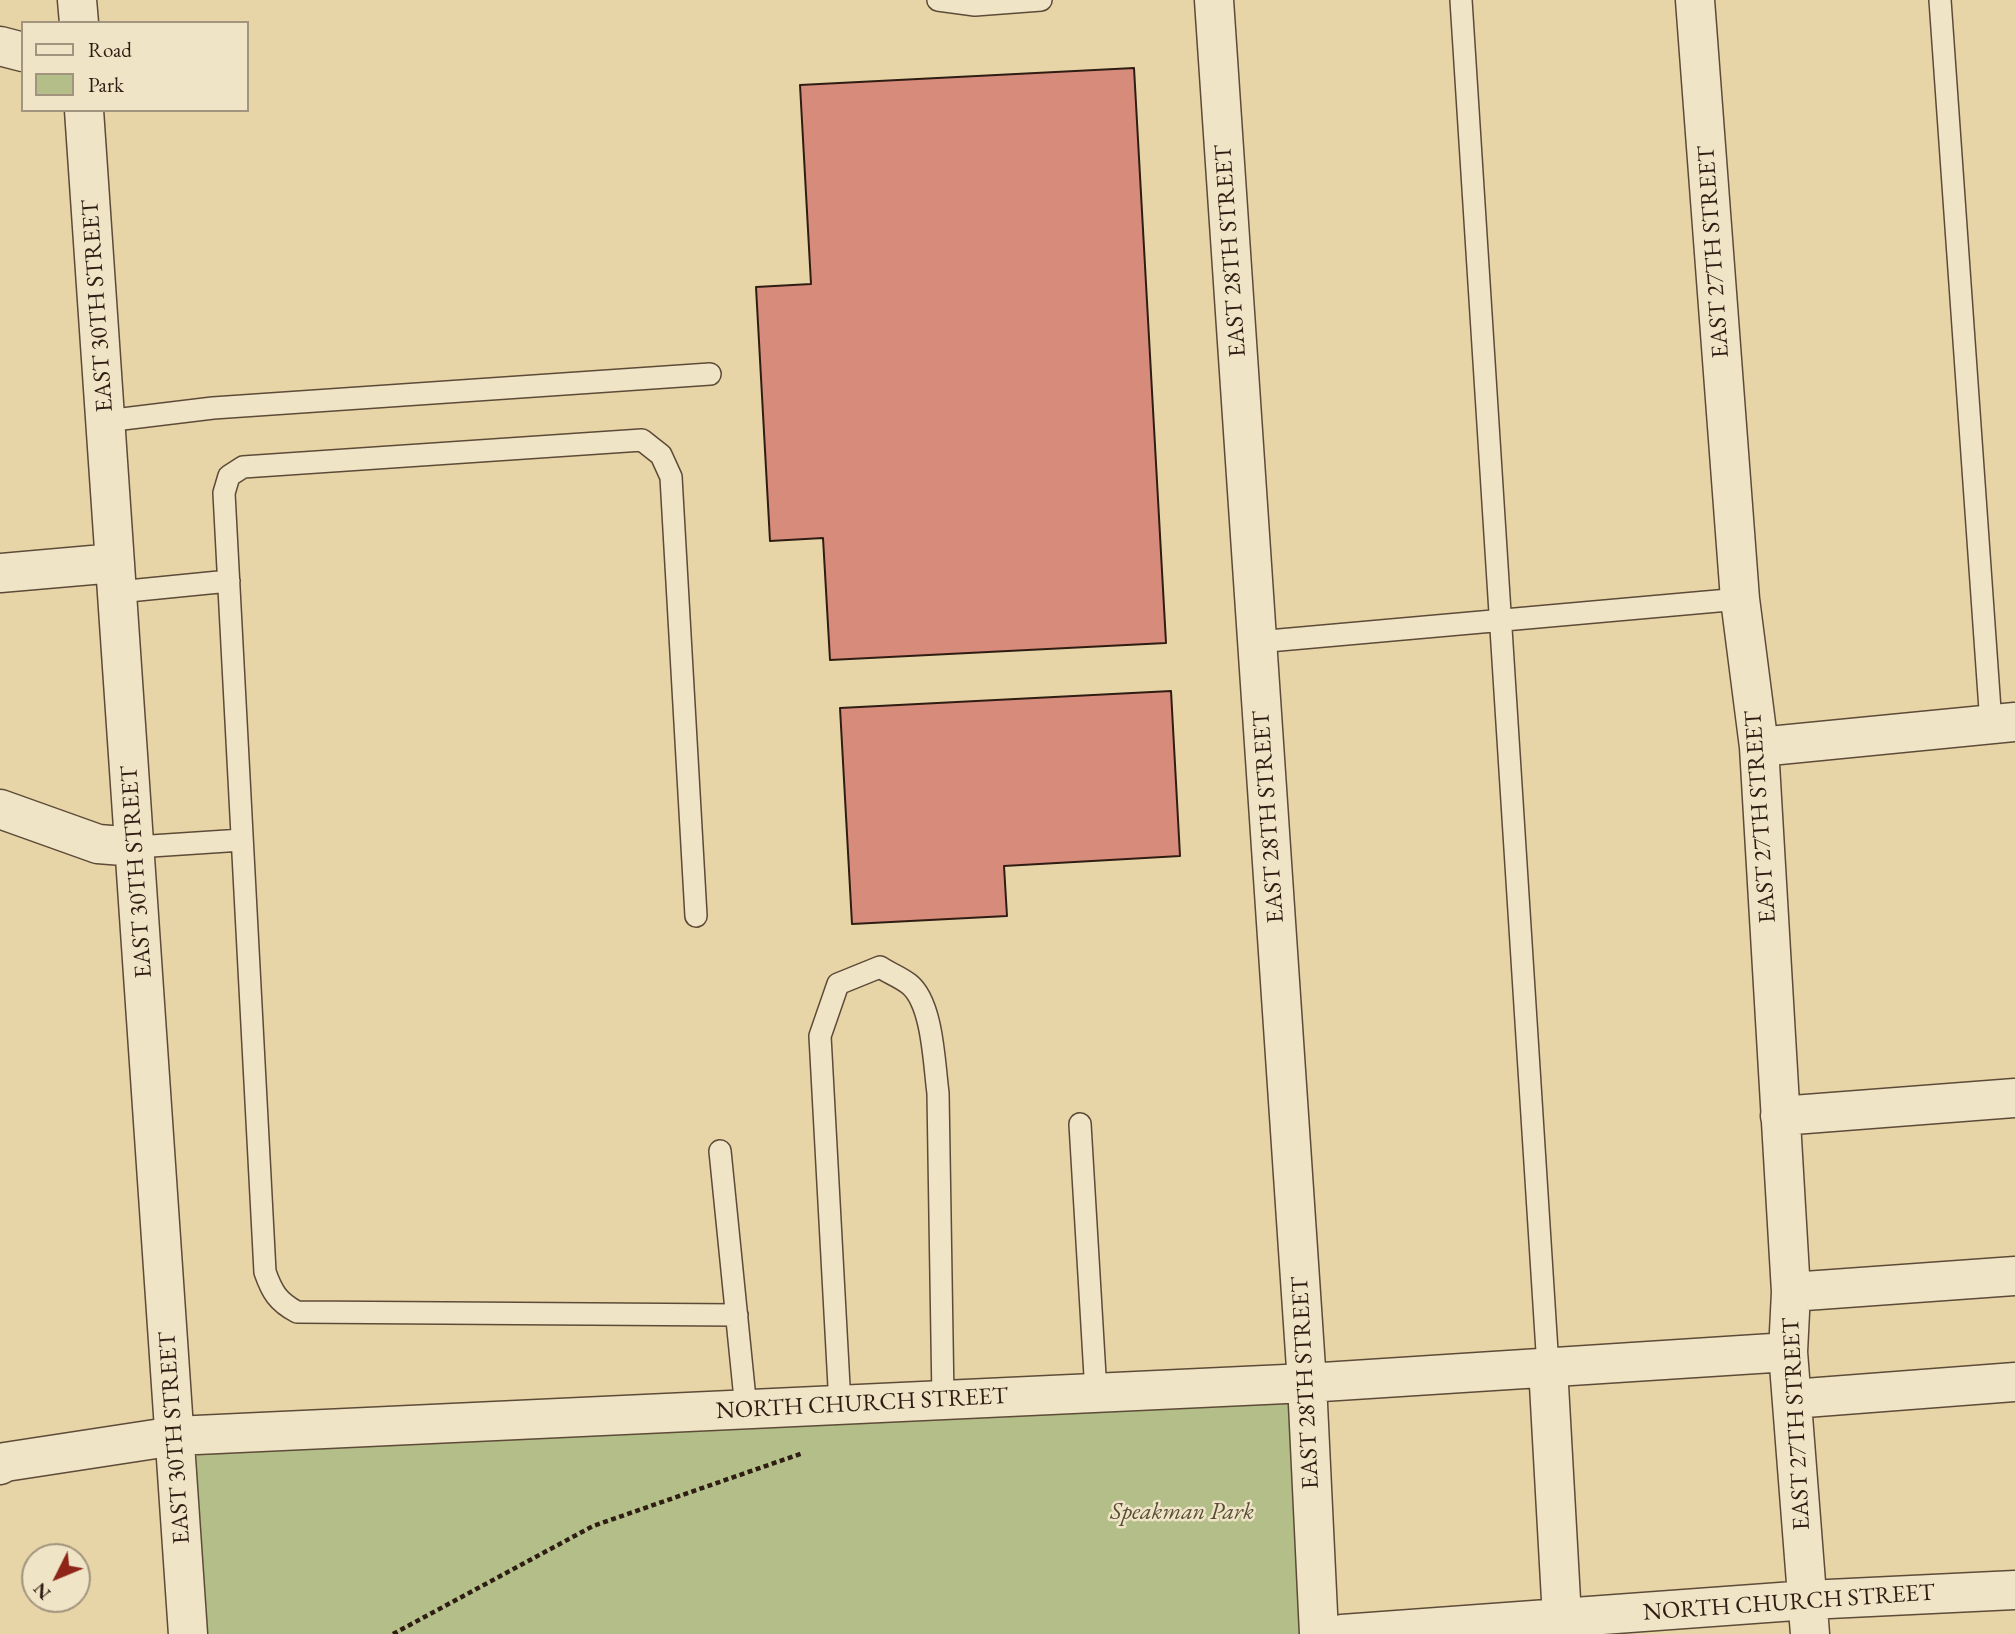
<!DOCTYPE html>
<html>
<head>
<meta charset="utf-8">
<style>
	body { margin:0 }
	#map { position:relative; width:2015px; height:1634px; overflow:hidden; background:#e7d5a8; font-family:"EB Garamond",serif }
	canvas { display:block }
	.legend { position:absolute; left:21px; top:21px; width:228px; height:91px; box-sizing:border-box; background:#efe4c6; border:2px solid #a2947e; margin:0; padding:9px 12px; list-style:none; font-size:21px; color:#2f1d13 }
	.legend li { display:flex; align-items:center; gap:14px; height:35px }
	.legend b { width:35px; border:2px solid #a2947e }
	.north { position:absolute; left:21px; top:1543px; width:70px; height:70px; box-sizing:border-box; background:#efe4c6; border:2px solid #a2947e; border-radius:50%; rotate:227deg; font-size:19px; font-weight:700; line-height:28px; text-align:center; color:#2f1d13 }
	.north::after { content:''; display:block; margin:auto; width:24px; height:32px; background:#8f2418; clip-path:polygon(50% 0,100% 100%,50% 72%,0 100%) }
</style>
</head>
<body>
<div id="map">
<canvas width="2015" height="1634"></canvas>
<ul class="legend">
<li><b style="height:9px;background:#efe4c6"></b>Road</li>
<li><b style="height:19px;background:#b3be89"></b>Park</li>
</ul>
<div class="north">N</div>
</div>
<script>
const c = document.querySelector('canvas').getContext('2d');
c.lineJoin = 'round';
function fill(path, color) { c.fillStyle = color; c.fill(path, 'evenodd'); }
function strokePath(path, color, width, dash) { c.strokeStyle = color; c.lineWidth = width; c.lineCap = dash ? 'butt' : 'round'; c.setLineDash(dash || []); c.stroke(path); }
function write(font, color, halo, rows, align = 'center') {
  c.font = font + ' "EB Garamond",serif'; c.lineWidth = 5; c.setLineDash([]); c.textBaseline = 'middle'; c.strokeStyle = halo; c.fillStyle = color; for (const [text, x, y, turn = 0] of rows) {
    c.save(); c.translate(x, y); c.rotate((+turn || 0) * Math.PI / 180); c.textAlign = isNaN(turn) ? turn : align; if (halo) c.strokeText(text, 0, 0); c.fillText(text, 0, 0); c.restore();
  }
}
fill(new Path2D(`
	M 1307,1383 L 1322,1634 L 188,1634 L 175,1436 Z`), '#b3be89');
const building = new Path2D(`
	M 1134,68 L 1166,643 L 830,660 L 823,538 L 770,541 L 756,287 L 811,284 L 800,85 Z
	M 1171,691 L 1180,856 L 1004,866 L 1007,916 L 852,924 L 840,708 Z`);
fill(building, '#d78b7b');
strokePath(building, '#2f1d13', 2);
const service = new Path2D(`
	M 938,0 L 975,5 L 1041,0
	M 1461,0 L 1548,1367
	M 1940,0 L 1991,724
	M 106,421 L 213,408 L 710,374
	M 118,592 L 229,581
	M 1257,642 L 1740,599
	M 136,847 L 242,840
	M 696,916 L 671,477 L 661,455 L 642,440 L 243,467 L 229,476 L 224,493 L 265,1272 C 272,1292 278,1302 297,1312 L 737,1315
	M 1080,1124 L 1096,1393
	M 720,1151 L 746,1409
	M 840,1405 L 820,1036 L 838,984 L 880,967 C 889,973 900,977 909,984 C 933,1003 934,1064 938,1093 L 943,1400`);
const minor = new Path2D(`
	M 77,0 L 79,23
	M 1214,0 L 1307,1383 L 1319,1634
	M 1695,0 L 1740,599 L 1759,747 L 1791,1292 L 1788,1352 L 1810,1634
	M 0,46 L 23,52
	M 84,110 L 188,1634
	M 0,573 L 115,563
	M 1759,747 L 2015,722
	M 0,809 L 98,844 L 136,847
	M 1780,1116 L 2015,1098
	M 1791,1292 L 2015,1276
	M 1548,1367 L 1562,1618
	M 1792,1399 L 2015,1382
	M 0,1465 L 5,1462 L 175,1436 L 1307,1383 L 1788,1352
	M 1342,1634 L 1808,1600 L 2015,1590`);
strokePath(service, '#5d4b38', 24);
strokePath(minor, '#5d4b38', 41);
strokePath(new Path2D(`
	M 393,1634 L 593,1526 L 803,1453`), '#2f1d13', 4.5, [5, 3.5]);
strokePath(service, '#efe4c6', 21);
strokePath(minor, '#efe4c6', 38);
write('24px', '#2f1d13', '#efe4c6', [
	["EAST 28TH STREET",1231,251,-94],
	["EAST 27TH STREET",1714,252,-94],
	["EAST 30TH STREET",98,306,-94],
	["EAST 28TH STREET",1269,817,-94],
	["EAST 27TH STREET",1761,817,-94],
	["EAST 30TH STREET",137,872,-94],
	["EAST 28TH STREET",1306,1383,-93],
	["NORTH CHURCH STREET",862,1404,-3],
	["EAST 27TH STREET",1797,1424,-93],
	["EAST 30TH STREET",175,1438,-94],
	["NORTH CHURCH STREET",1789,1603,-4]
]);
write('italic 24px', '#574d36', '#efe4c6', [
	["Speakman Park",1182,1512]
]);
</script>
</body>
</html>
